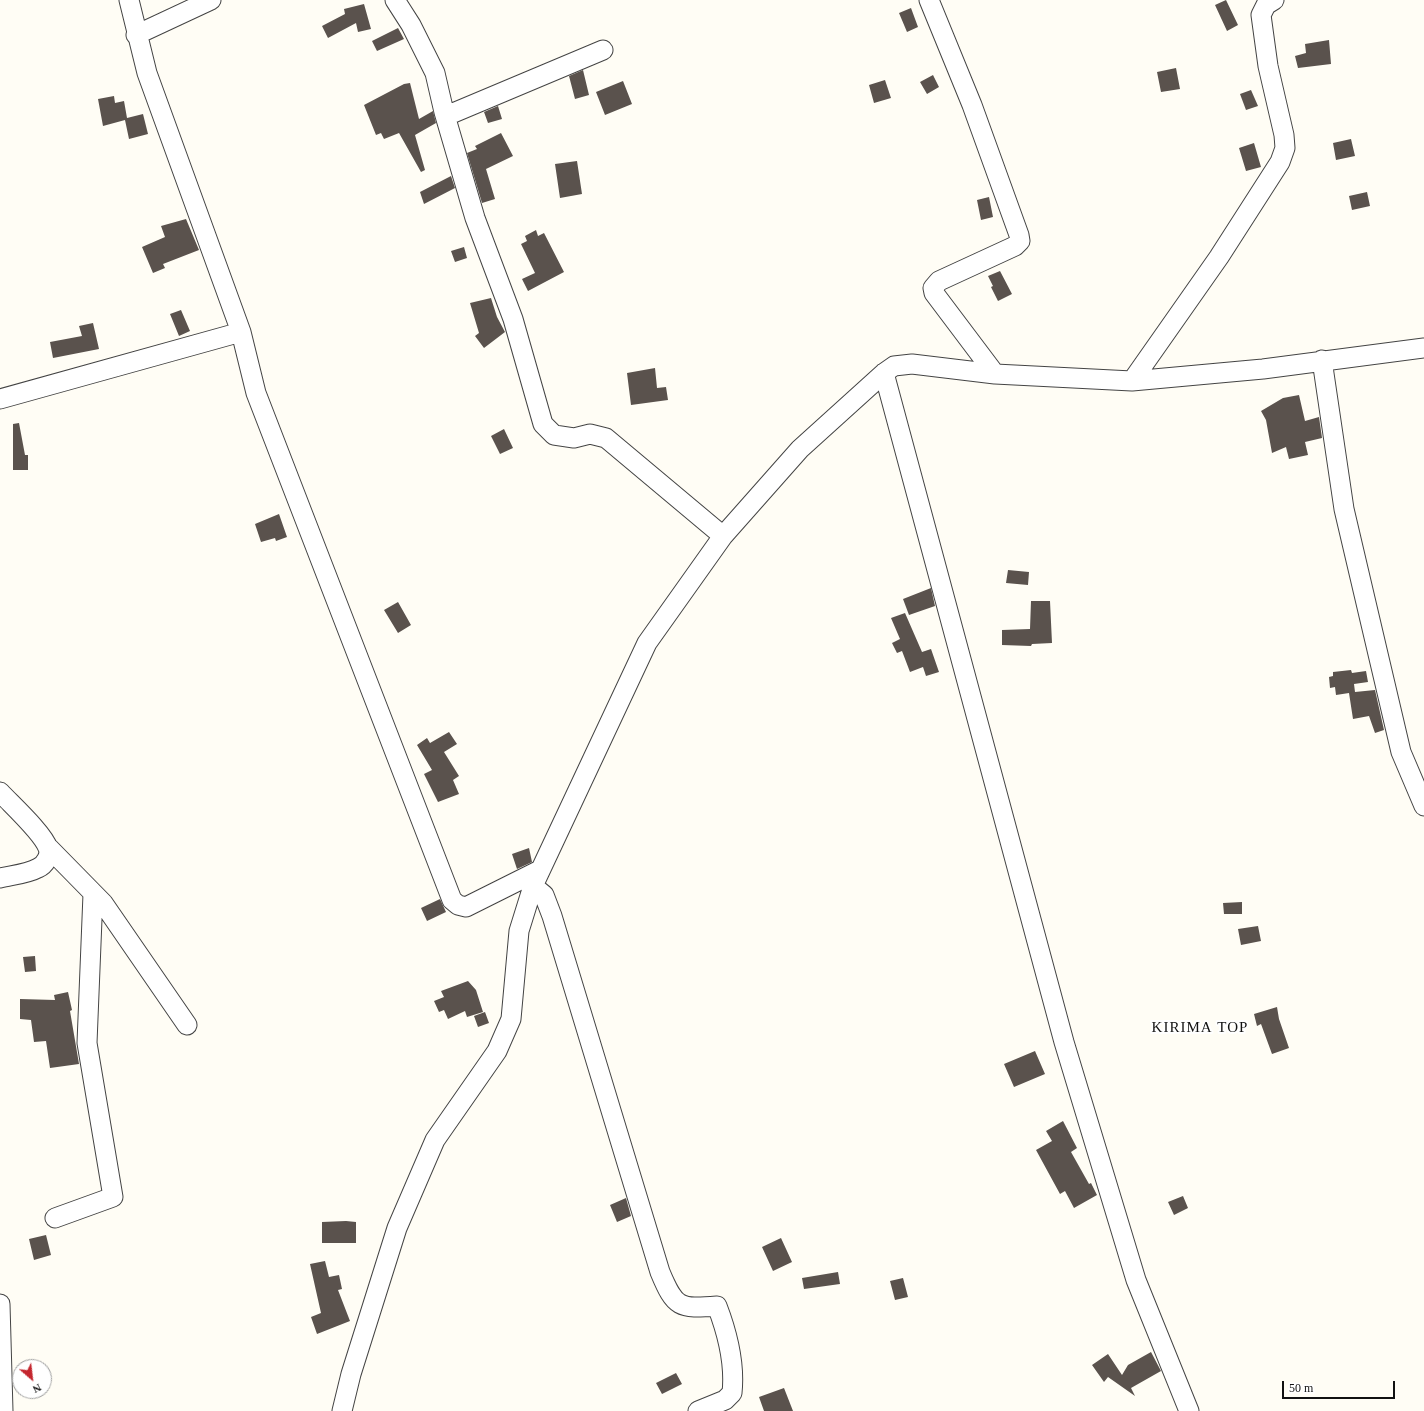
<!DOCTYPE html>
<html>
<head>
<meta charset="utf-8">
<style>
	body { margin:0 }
	#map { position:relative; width:1424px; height:1411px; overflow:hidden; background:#fffdf5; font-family:Georgia,serif }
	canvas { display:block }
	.north { position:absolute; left:12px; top:1359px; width:40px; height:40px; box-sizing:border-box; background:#fff; border:1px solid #a0a0a0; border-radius:50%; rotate:152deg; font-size:11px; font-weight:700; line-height:16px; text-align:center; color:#111 }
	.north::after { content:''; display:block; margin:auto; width:14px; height:18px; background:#c4262e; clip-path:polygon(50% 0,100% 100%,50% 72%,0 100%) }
	.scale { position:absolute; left:1282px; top:1381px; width:113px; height:18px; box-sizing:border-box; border:2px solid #111; border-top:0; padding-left:5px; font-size:12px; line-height:14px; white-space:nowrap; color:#111; -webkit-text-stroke:3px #fff; paint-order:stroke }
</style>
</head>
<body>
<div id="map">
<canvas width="1424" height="1411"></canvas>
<div class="north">N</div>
<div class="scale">50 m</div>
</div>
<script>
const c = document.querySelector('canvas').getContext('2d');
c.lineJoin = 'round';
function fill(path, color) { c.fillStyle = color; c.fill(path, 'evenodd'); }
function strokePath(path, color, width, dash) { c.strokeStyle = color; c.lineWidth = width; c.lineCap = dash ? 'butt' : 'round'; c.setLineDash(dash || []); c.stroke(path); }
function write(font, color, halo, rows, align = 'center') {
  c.font = font + ' Georgia,serif'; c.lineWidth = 4; c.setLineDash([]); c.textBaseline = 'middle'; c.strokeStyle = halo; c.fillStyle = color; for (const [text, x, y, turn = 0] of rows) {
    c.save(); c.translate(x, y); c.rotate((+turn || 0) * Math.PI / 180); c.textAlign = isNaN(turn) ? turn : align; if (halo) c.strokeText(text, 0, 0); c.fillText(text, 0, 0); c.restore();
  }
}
fill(new Path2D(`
	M 1226,0 L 1238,25 L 1227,31 L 1215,5 Z
	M 364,4 L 371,29 L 358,32 L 356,23 L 328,38 L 322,26 L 345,14 L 344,9 Z
	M 911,8 L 918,27 L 907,32 L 899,13 Z
	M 398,28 L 404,39 L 377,51 L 372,41 Z
	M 1329,40 L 1331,64 L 1298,68 L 1295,56 L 1306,53 L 1305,44 Z
	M 1176,68 L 1180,89 L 1161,92 L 1157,72 Z
	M 583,70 L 589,95 L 575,99 L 569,76 Z
	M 933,75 L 939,87 L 927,94 L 920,82 Z
	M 885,80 L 891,98 L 874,103 L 869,85 Z
	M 623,81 L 632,104 L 605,115 L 596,92 Z
	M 410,83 L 419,119 L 433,111 L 436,123 L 415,135 L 425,170 L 421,172 L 399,133 L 384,139 L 381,133 L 376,135 L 364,105 L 404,84 Z
	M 1251,90 L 1258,106 L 1246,110 L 1240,94 Z
	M 114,96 L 115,103 L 124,101 L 127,118 L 143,114 L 148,134 L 129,139 L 125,120 L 103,126 L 98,99 Z
	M 498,106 L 502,119 L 488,123 L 484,112 Z
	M 501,133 L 513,156 L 486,169 L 495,199 L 482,203 L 467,153 L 477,149 L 475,146 Z
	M 1351,139 L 1355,156 L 1336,160 L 1333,143 Z
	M 1254,143 L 1261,167 L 1246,171 L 1239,148 Z
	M 577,161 L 582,194 L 560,198 L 555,164 Z
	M 451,176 L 455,188 L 424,204 L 420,192 Z
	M 1367,192 L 1370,206 L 1352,210 L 1349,196 Z
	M 989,197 L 993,217 L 981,220 L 977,200 Z
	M 186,219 L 199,250 L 163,264 L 165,268 L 153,273 L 142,247 L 165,237 L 161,226 Z
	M 536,230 L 538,236 L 544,233 L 564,272 L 528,291 L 522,279 L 535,273 L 521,244 L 527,241 L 525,236 Z
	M 464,247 L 467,258 L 455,262 L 451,251 Z
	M 1000,271 L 1012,294 L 998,301 L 991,287 L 993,286 L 988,276 Z
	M 491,298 L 497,317 L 505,332 L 484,348 L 475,336 L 479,333 L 470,303 Z
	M 181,310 L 190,331 L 179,336 L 170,314 Z
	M 93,323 L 99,349 L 53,358 L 50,342 L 82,336 L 79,326 Z
	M 655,368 L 657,388 L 666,387 L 668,400 L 631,405 L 627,373 Z
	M 1299,395 L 1305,421 L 1319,417 L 1322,438 L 1305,442 L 1308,455 L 1289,459 L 1286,447 L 1272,453 L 1266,420 L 1261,411 L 1283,398 Z
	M 19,423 L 25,455 L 28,455 L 28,470 L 13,470 L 13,424 Z
	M 504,429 L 513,448 L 500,454 L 491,436 Z
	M 279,514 L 287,537 L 276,541 L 275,538 L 261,542 L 255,524 Z
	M 1008,570 L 1029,572 L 1028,585 L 1006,583 Z
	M 931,588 L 935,606 L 909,615 L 903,599 Z
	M 1031,601 L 1050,601 L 1052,643 L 1032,644 L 1031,646 L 1002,645 L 1002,630 L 1030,629 Z
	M 398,602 L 411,625 L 398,633 L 384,610 Z
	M 905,613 L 922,652 L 931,649 L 939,672 L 926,676 L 923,667 L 910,672 L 902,651 L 897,653 L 892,643 L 900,639 L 891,618 Z
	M 1351,670 L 1352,673 L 1366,671 L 1368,682 L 1354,684 L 1355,692 L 1375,690 L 1384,730 L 1375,733 L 1369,716 L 1353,719 L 1349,693 L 1336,695 L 1335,687 L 1330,688 L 1329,677 L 1333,676 L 1333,672 Z
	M 449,732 L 457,744 L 444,752 L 459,776 L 453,780 L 459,794 L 438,802 L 424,774 L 432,770 L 417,745 L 427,738 L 430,743 Z
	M 529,848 L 532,862 L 517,869 L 512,854 Z
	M 440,899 L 446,912 L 427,921 L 421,908 Z
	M 1242,902 L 1242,914 L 1224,914 L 1223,903 Z
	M 1258,926 L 1261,941 L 1241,945 L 1238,929 Z
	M 35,956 L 36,971 L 25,972 L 23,957 Z
	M 468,981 L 476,990 L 483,1012 L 467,1017 L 465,1011 L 448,1019 L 444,1010 L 439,1012 L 434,1001 L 444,997 L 441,991 Z
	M 68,992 L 72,1010 L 70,1011 L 79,1064 L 50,1068 L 46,1041 L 34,1042 L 31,1020 L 20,1019 L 20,999 L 55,1000 L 54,995 Z
	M 1277,1007 L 1279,1019 L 1289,1048 L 1272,1054 L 1261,1024 L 1257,1026 L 1254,1014 Z
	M 485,1012 L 489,1023 L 478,1027 L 474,1016 Z
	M 1035,1051 L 1045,1074 L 1014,1087 L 1004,1064 Z
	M 1063,1121 L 1077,1148 L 1071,1152 L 1089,1184 L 1091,1183 L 1097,1195 L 1074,1208 L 1065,1191 L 1060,1194 L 1036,1150 L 1052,1141 L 1046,1131 Z
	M 1183,1196 L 1188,1208 L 1174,1215 L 1168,1202 Z
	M 626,1198 L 631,1216 L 617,1222 L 610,1205 Z
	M 346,1221 L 356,1222 L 356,1243 L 322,1243 L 322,1222 Z
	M 46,1235 L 51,1255 L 34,1260 L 29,1239 Z
	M 781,1238 L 792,1262 L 773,1271 L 762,1247 Z
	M 325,1261 L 329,1277 L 339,1275 L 342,1289 L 338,1290 L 350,1321 L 317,1334 L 311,1317 L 321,1313 L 310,1264 Z
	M 838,1272 L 840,1284 L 804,1289 L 802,1278 Z
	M 903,1278 L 908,1297 L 895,1300 L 890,1281 Z
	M 1151,1352 L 1161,1371 L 1131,1388 L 1135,1396 L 1108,1377 L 1104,1382 L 1092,1365 L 1108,1354 L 1122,1375 L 1128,1365 Z
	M 676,1373 L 682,1384 L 662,1394 L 656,1383 Z
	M 784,1388 L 793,1411 L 764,1411 L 759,1397 Z`), '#5a524d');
const minor = new Path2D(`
	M 129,0 L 147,73 L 241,332 L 256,393 L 452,900 L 458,905 L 466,907 L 540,870
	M 395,0 L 411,25 L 435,73 L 444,112 L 475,218 L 513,319 L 543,424 L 554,435 L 574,438 L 590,434 L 606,438 L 723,536
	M 929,0 L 972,105 L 1019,235 L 1020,241 L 1015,246 L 939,281 L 933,288 L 934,293 L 995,374
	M 136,35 L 211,0
	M 446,116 L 603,50
	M 1322,360 L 1344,509 L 1401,752 L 1424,806
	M 884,373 L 1064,1042 L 1136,1280 L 1189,1411
	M 1132,381 L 1219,257 L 1280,162 L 1285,148 L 1284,135 L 1268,66 L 1261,15 L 1266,5 L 1274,0
	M 0,399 L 241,332
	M 0,792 C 11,804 43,833 48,848 C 51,855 45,865 38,868 C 27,874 13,875 0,878
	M 49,848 L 103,903 L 187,1025
	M 533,886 L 544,895 L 552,916 L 660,1272 C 675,1308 679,1309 717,1306 C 727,1332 735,1365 732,1393 L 725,1400 L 698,1411
	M 55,1218 L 113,1197 L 87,1043 L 93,894
	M 0,1304 L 3,1411
	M 342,1411 L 351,1374 L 397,1228 L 435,1140 L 497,1051 L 511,1019 L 519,931 L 533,886 L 647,643 L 723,536 L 800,449 L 884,373 L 894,366 L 912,364 L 995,374 L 1132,381 L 1263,369 L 1424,348`);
strokePath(minor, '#444', 21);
strokePath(minor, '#fff', 19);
c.letterSpacing = '1px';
write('15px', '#111', '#fff', [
	["KIRIMA TOP",1200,1028]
]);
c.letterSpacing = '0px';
</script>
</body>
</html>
